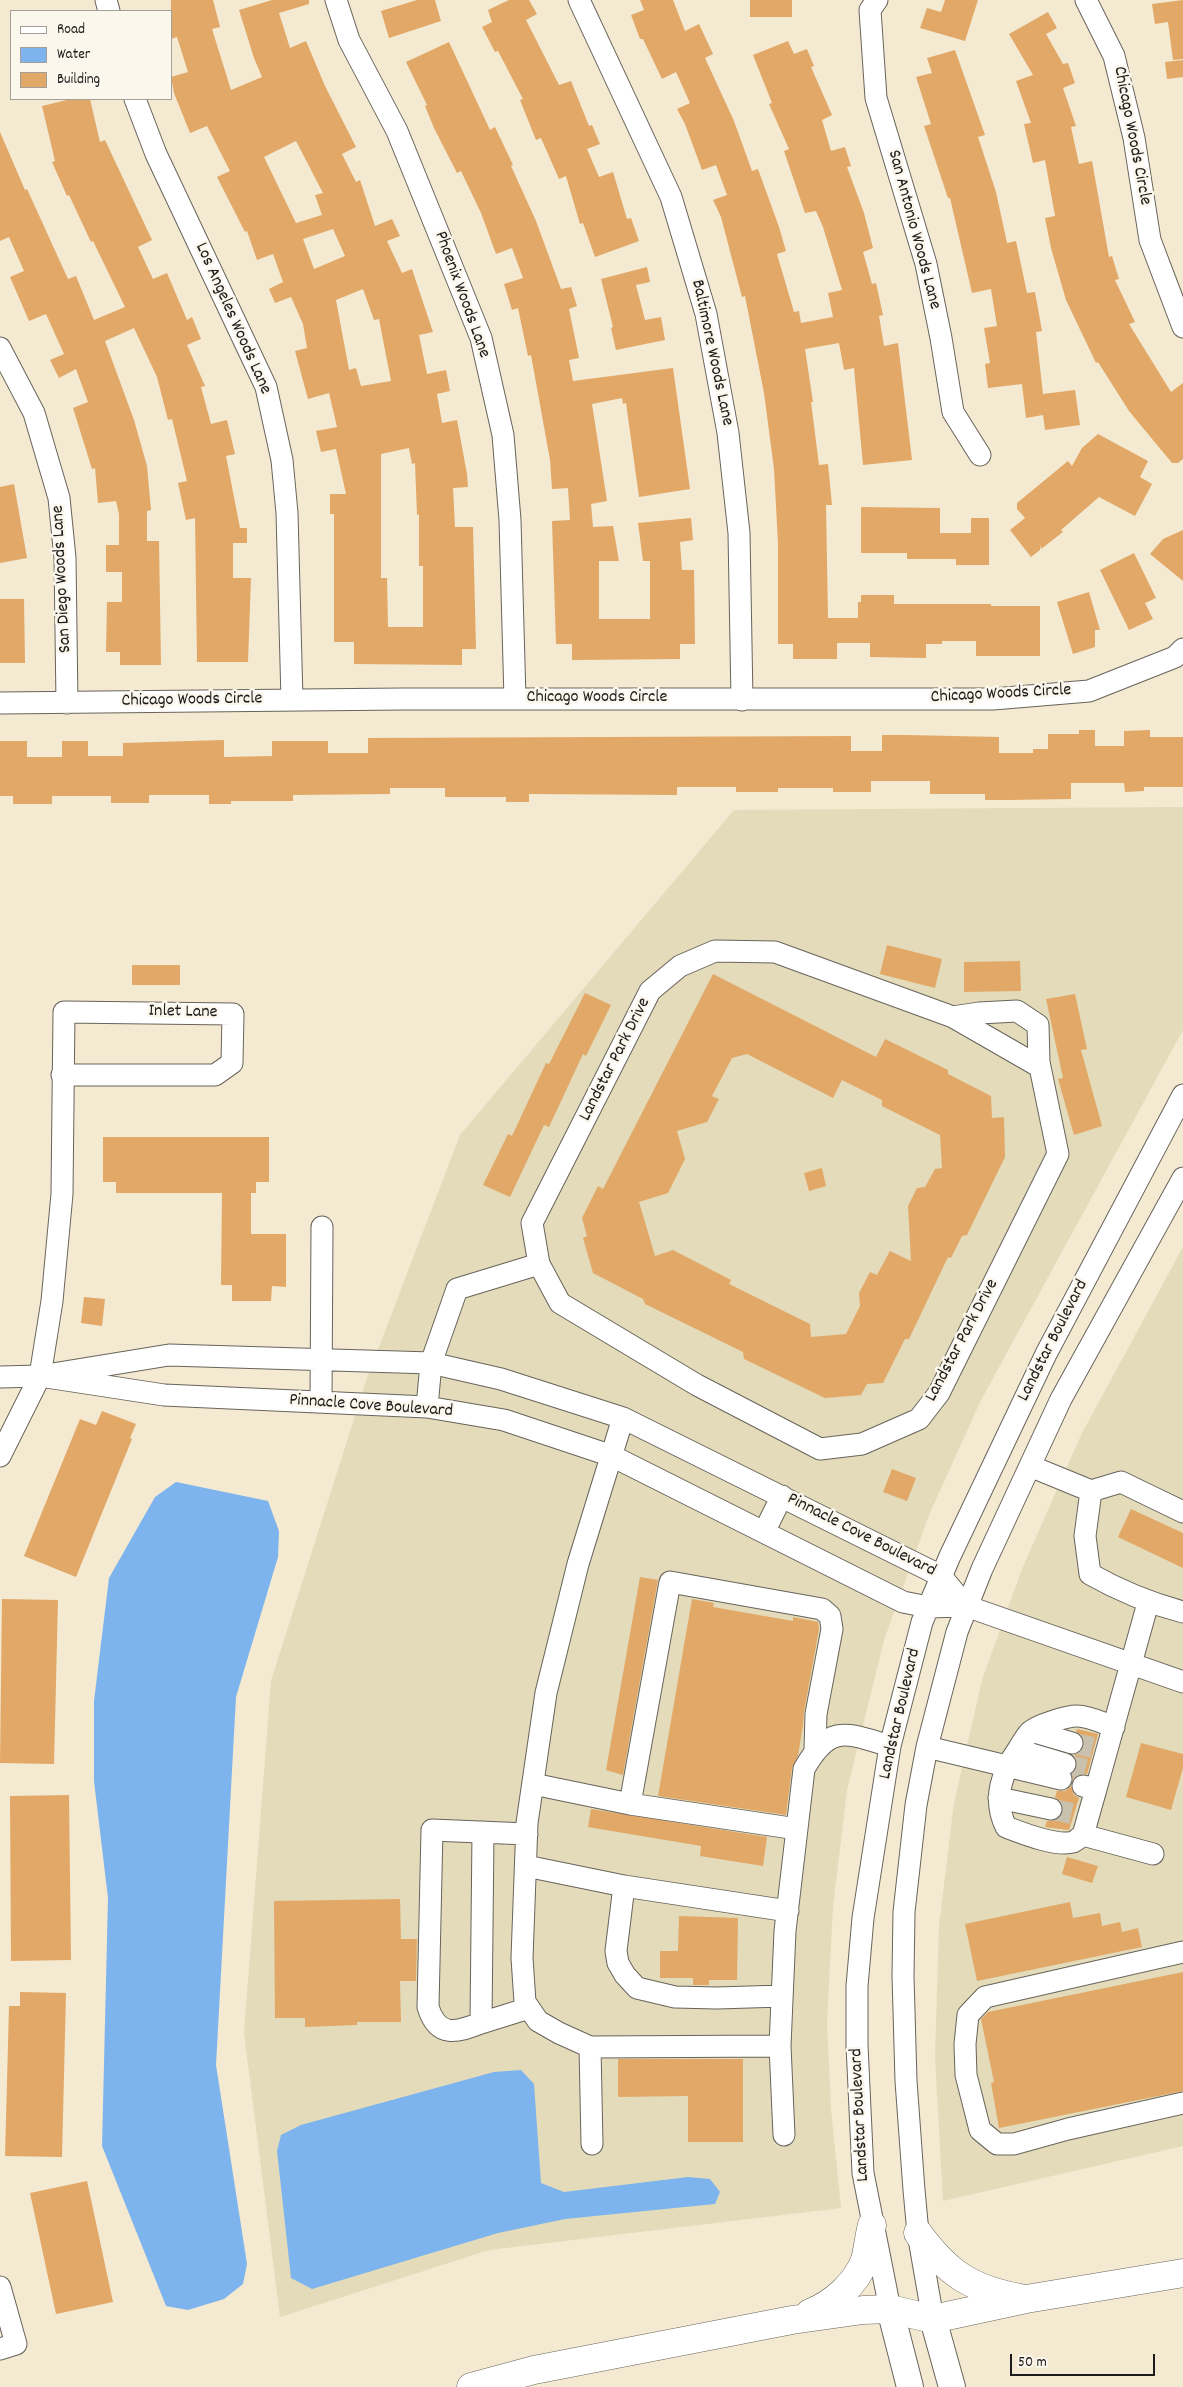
<!DOCTYPE html>
<html>
<head>
<meta charset="utf-8">
<style>
	body { margin:0 }
	#map { position:relative; width:1183px; height:2387px; overflow:hidden; background:#f4e9d1; font-family:Dekko,sans-serif }
	canvas { display:block }
	.legend { position:absolute; left:10px; top:10px; width:162px; height:90px; box-sizing:border-box; background:#fbf7ec; border:1px solid #a29f99; margin:0; padding:6px 9px; list-style:none; font-size:15px; color:#1c1c1c }
	.legend li { display:flex; align-items:center; gap:10px; height:25px }
	.legend b { width:25px; border:1px solid #a29f99 }
	.scale { position:absolute; left:1010px; top:2354px; width:145px; height:22px; box-sizing:border-box; border:2px solid #1c1c1c; border-top:0; padding-left:6px; font-size:15px; line-height:18px; white-space:nowrap; color:#1c1c1c; -webkit-text-stroke:4px #fbf7ec; paint-order:stroke }
</style>
</head>
<body>
<div id="map">
<canvas width="1183" height="2387"></canvas>
<ul class="legend">
<li><b style="height:6px;background:#fff"></b>Road</li>
<li><b style="height:14px;background:#7db4ed"></b>Water</li>
<li><b style="height:14px;background:#e2a867"></b>Building</li>
</ul>
<div class="scale">50 m</div>
</div>
<script>
const c = document.querySelector('canvas').getContext('2d');
c.lineJoin = 'round';
function fill(path, color) { c.fillStyle = color; c.fill(path, 'evenodd'); }
function strokePath(path, color, width, dash) { c.strokeStyle = color; c.lineWidth = width; c.lineCap = dash ? 'butt' : 'round'; c.setLineDash(dash || []); c.stroke(path); }
function write(font, color, halo, rows, align = 'center') {
  c.font = font + ' Dekko,sans-serif'; c.lineWidth = 5; c.setLineDash([]); c.textBaseline = 'middle'; c.strokeStyle = halo; c.fillStyle = color; for (const [text, x, y, turn = 0] of rows) {
    c.save(); c.translate(x, y); c.rotate((+turn || 0) * Math.PI / 180); c.textAlign = isNaN(turn) ? turn : align; if (halo) c.strokeText(text, 0, 0); c.fillText(text, 0, 0); c.restore();
  }
}
fill(new Path2D(`
	M 1183,807 L 1183,1030 L 980,1402 L 929,1515 L 884,1640 L 847,1790 L 833,1907 L 827,2020 L 831,2109 L 841,2208 L 489,2250 L 280,2317 L 244,2033 L 271,1681 L 366,1381 L 460,1135 L 734,810 Z
	M 1183,1247 L 1183,2146 L 943,2201 L 935,2057 L 939,1926 L 954,1803 L 982,1680 L 1022,1569 L 1082,1433 Z`), '#e3dbba');
fill(new Path2D(`
	M 176,1482 L 268,1501 L 279,1531 L 278,1557 L 236,1697 L 216,2065 L 247,2264 L 243,2284 L 224,2299 L 188,2310 L 166,2306 L 102,2146 L 108,1898 L 94,1781 L 94,1701 L 109,1578 L 155,1497 Z
	M 521,2070 L 534,2084 L 541,2183 L 564,2192 L 688,2177 L 710,2179 L 720,2192 L 715,2204 L 565,2219 L 498,2233 L 312,2289 L 291,2278 L 277,2151 L 281,2135 L 301,2125 L 494,2072 Z`), '#7db4ed');
fill(new Path2D(`
	M 171,0 L 213,0 L 220,27 L 212,29 L 231,90 L 262,77 L 254,58 L 239,10 L 272,0 L 309,0 L 309,4 L 279,13 L 290,48 L 306,41 L 325,86 L 356,147 L 342,154 L 356,182 L 360,180 L 375,226 L 392,219 L 400,236 L 387,241 L 402,273 L 412,269 L 433,332 L 419,335 L 427,374 L 446,370 L 450,391 L 437,394 L 442,423 L 457,420 L 467,474 L 468,487 L 453,488 L 455,527 L 473,527 L 476,649 L 462,649 L 462,665 L 354,664 L 354,642 L 334,642 L 334,514 L 330,514 L 330,494 L 346,494 L 336,449 L 321,452 L 316,431 L 337,427 L 329,393 L 308,399 L 295,351 L 307,348 L 303,324 L 291,297 L 275,303 L 269,289 L 283,282 L 273,254 L 257,260 L 247,231 L 245,232 L 217,177 L 230,171 L 207,126 L 190,133 L 174,93 L 171,77 L 188,72 L 177,37 L 171,39 ZM 296,141 L 323,193 L 315,195 L 322,215 L 296,223 L 264,157 ZM 333,229 L 345,256 L 314,269 L 303,239 ZM 363,289 L 374,320 L 379,319 L 391,381 L 361,386 L 356,368 L 349,370 L 336,300 ZM 409,448 L 412,464 L 415,463 L 417,515 L 419,514 L 419,566 L 423,566 L 423,627 L 388,627 L 387,578 L 381,578 L 381,454 Z
	M 417,0 L 435,0 L 441,21 L 389,38 L 381,11 Z
	M 509,0 L 529,0 L 537,14 L 526,20 L 559,85 L 571,81 L 589,126 L 592,125 L 600,144 L 587,149 L 599,177 L 613,172 L 627,219 L 631,218 L 639,241 L 595,257 L 583,223 L 580,224 L 566,176 L 559,179 L 541,138 L 536,140 L 520,100 L 523,99 L 498,51 L 495,52 L 482,27 L 492,22 L 488,10 Z
	M 640,0 L 673,0 L 685,31 L 699,24 L 713,54 L 705,58 L 734,121 L 752,171 L 758,169 L 779,227 L 786,251 L 777,254 L 794,312 L 799,311 L 801,323 L 833,317 L 828,293 L 842,290 L 823,227 L 816,211 L 805,213 L 784,151 L 789,149 L 769,104 L 772,103 L 753,55 L 788,41 L 794,54 L 807,49 L 814,66 L 811,67 L 832,115 L 822,120 L 831,151 L 845,147 L 851,166 L 847,167 L 864,213 L 873,248 L 863,252 L 872,284 L 876,283 L 883,315 L 879,316 L 884,346 L 898,343 L 912,460 L 863,465 L 854,368 L 844,370 L 839,343 L 805,349 L 813,402 L 811,402 L 819,465 L 828,464 L 832,505 L 826,505 L 828,618 L 858,618 L 858,602 L 861,602 L 861,595 L 894,595 L 894,604 L 991,604 L 991,606 L 1040,606 L 1040,656 L 976,656 L 976,641 L 942,641 L 942,644 L 926,644 L 926,658 L 870,657 L 870,643 L 837,643 L 837,659 L 793,659 L 793,644 L 778,644 L 778,544 L 774,469 L 764,393 L 745,296 L 742,297 L 721,217 L 713,200 L 727,195 L 716,165 L 702,170 L 685,124 L 677,109 L 690,103 L 676,72 L 662,79 L 643,39 L 640,39 L 631,15 L 644,10 Z
	M 750,0 L 792,0 L 792,17 L 750,17 Z
	M 945,0 L 978,0 L 965,41 L 920,28 L 927,8 L 941,12 Z
	M 1183,0 L 1183,59 L 1173,60 L 1168,22 L 1155,24 L 1152,4 Z
	M 1048,12 L 1057,28 L 1046,34 L 1063,64 L 1068,63 L 1075,83 L 1063,88 L 1076,126 L 1071,127 L 1079,164 L 1092,161 L 1109,257 L 1112,256 L 1119,279 L 1115,280 L 1135,322 L 1129,324 L 1171,392 L 1183,383 L 1183,459 L 1178,463 L 1172,463 L 1129,411 L 1098,362 L 1096,363 L 1066,300 L 1051,248 L 1045,218 L 1055,216 L 1045,160 L 1033,163 L 1024,124 L 1031,123 L 1016,81 L 1033,75 L 1009,34 Z
	M 449,42 L 490,130 L 495,127 L 513,165 L 511,166 L 536,221 L 561,289 L 571,287 L 577,306 L 569,309 L 579,358 L 569,360 L 573,381 L 673,368 L 690,489 L 639,497 L 626,403 L 623,404 L 622,398 L 592,404 L 607,501 L 591,504 L 593,527 L 613,526 L 619,561 L 599,561 L 599,619 L 650,619 L 650,561 L 643,561 L 638,523 L 691,518 L 693,540 L 680,542 L 682,570 L 694,570 L 695,644 L 680,644 L 680,659 L 572,660 L 572,644 L 556,644 L 552,521 L 570,520 L 568,488 L 552,489 L 550,460 L 531,355 L 528,356 L 518,308 L 512,310 L 504,284 L 523,278 L 512,248 L 496,254 L 481,213 L 461,171 L 457,173 L 434,128 L 425,106 L 427,105 L 406,62 Z
	M 955,50 L 985,135 L 978,137 L 996,192 L 1007,243 L 1016,241 L 1027,293 L 1035,292 L 1042,331 L 1036,332 L 1043,394 L 1075,390 L 1080,425 L 1045,430 L 1043,415 L 1026,418 L 1022,384 L 988,388 L 985,364 L 990,363 L 984,328 L 997,326 L 991,289 L 972,293 L 950,198 L 948,198 L 924,126 L 931,124 L 916,77 L 932,73 L 927,58 Z
	M 1183,60 L 1183,77 L 1167,79 L 1165,62 Z
	M 71,99 L 90,99 L 100,142 L 105,140 L 152,240 L 138,247 L 153,279 L 167,273 L 187,320 L 192,317 L 201,339 L 187,345 L 205,386 L 201,387 L 211,424 L 227,420 L 235,454 L 226,456 L 240,528 L 247,528 L 247,543 L 233,543 L 233,578 L 251,578 L 248,662 L 197,662 L 195,518 L 186,520 L 178,483 L 187,481 L 172,419 L 168,420 L 157,377 L 134,328 L 105,341 L 134,420 L 147,466 L 151,510 L 147,511 L 147,541 L 159,541 L 161,665 L 120,665 L 120,652 L 106,652 L 107,602 L 122,602 L 122,572 L 106,572 L 106,545 L 119,545 L 119,514 L 116,501 L 98,503 L 95,468 L 92,469 L 73,408 L 88,402 L 76,369 L 59,378 L 50,360 L 64,354 L 46,314 L 29,321 L 10,277 L 24,271 L 9,237 L 0,241 L 0,132 L 25,190 L 27,189 L 68,279 L 76,276 L 94,320 L 125,307 L 93,241 L 91,242 L 69,195 L 67,196 L 52,162 L 55,161 L 42,106 Z
	M 647,267 L 650,282 L 636,285 L 645,320 L 661,317 L 665,340 L 616,350 L 611,328 L 613,327 L 601,279 Z
	M 1098,434 L 1148,461 L 1140,477 L 1152,484 L 1135,516 L 1099,497 L 1061,530 L 1063,532 L 1041,549 L 1040,545 L 1040,550 L 1031,557 L 1010,530 L 1025,518 L 1017,509 L 1017,503 L 1068,461 L 1072,466 L 1082,448 Z
	M 14,484 L 27,558 L 0,563 L 0,487 Z
	M 861,507 L 940,508 L 940,533 L 971,533 L 971,518 L 989,518 L 989,565 L 956,565 L 956,559 L 907,559 L 907,553 L 861,553 Z
	M 1183,530 L 1183,581 L 1150,554 L 1163,539 Z
	M 1134,553 L 1156,598 L 1145,603 L 1153,619 L 1129,630 L 1100,570 Z
	M 1089,592 L 1100,630 L 1095,630 L 1095,647 L 1073,654 L 1057,602 Z
	M 0,599 L 24,599 L 25,663 L 0,663 Z
	M 1079,730 L 1095,730 L 1095,746 L 1124,746 L 1124,731 L 1150,730 L 1150,737 L 1183,737 L 1183,787 L 1144,787 L 1144,791 L 1125,792 L 1124,783 L 1071,783 L 1071,799 L 1009,800 L 985,800 L 985,794 L 930,794 L 930,781 L 871,781 L 871,792 L 833,792 L 833,788 L 778,788 L 778,792 L 736,792 L 736,787 L 677,787 L 677,795 L 529,794 L 529,802 L 506,802 L 506,797 L 445,797 L 445,788 L 390,788 L 390,794 L 293,795 L 293,801 L 231,801 L 231,804 L 209,804 L 209,795 L 149,795 L 149,803 L 111,803 L 111,796 L 52,796 L 52,804 L 13,804 L 13,796 L 0,796 L 0,741 L 27,741 L 27,757 L 62,757 L 62,741 L 88,741 L 88,756 L 123,756 L 123,743 L 224,740 L 224,757 L 272,756 L 272,741 L 328,741 L 328,753 L 368,753 L 368,738 L 851,736 L 851,751 L 882,751 L 882,735 L 907,735 L 999,737 L 999,753 L 1033,753 L 1033,749 L 1048,749 L 1048,734 L 1079,734 Z
	M 887,945 L 942,959 L 935,988 L 880,974 Z
	M 1020,961 L 1021,991 L 964,992 L 964,962 Z
	M 132,965 L 180,965 L 180,985 L 132,985 Z
	M 713,974 L 876,1057 L 885,1039 L 948,1070 L 948,1074 L 991,1096 L 992,1118 L 1004,1117 L 1005,1157 L 967,1235 L 962,1236 L 951,1258 L 948,1257 L 909,1339 L 905,1339 L 883,1383 L 867,1384 L 861,1395 L 825,1398 L 744,1359 L 743,1352 L 645,1304 L 643,1299 L 593,1273 L 583,1238 L 587,1236 L 582,1218 L 598,1186 L 603,1189 ZM 747,1054 L 833,1098 L 842,1080 L 882,1100 L 882,1106 L 940,1135 L 942,1168 L 935,1169 L 925,1187 L 917,1188 L 908,1206 L 911,1261 L 890,1251 L 877,1275 L 870,1272 L 859,1293 L 860,1306 L 846,1334 L 811,1337 L 810,1324 L 729,1284 L 731,1280 L 673,1250 L 655,1256 L 639,1202 L 668,1193 L 685,1159 L 677,1131 L 707,1122 L 719,1099 L 712,1096 L 732,1058 Z
	M 585,993 L 611,1005 L 586,1056 L 583,1054 L 549,1127 L 544,1125 L 510,1197 L 483,1185 L 508,1134 L 512,1136 L 546,1063 L 549,1064 Z
	M 1075,994 L 1087,1049 L 1081,1050 L 1102,1126 L 1074,1135 L 1058,1079 L 1063,1078 L 1046,999 Z
	M 103,1137 L 269,1137 L 269,1182 L 256,1182 L 256,1193 L 251,1193 L 251,1234 L 286,1234 L 286,1287 L 272,1286 L 271,1301 L 232,1301 L 232,1285 L 221,1285 L 222,1193 L 116,1193 L 116,1182 L 103,1182 Z
	M 822,1168 L 826,1186 L 809,1191 L 804,1173 Z
	M 84,1297 L 105,1299 L 102,1326 L 81,1323 Z
	M 102,1411 L 136,1424 L 130,1438 L 132,1439 L 76,1577 L 24,1556 L 80,1419 L 96,1425 Z
	M 892,1469 L 916,1478 L 907,1501 L 883,1492 Z
	M 1131,1509 L 1183,1533 L 1183,1568 L 1118,1537 Z
	M 640,1577 L 658,1580 L 623,1775 L 606,1770 Z
	M 2,1599 L 58,1600 L 54,1764 L 0,1763 Z
	M 692,1599 L 714,1603 L 713,1607 L 793,1621 L 793,1617 L 818,1622 L 819,1629 L 804,1712 L 803,1725 L 798,1756 L 792,1768 L 786,1815 L 658,1796 Z
	M 1077,1729 L 1098,1734 L 1087,1774 L 1079,1774 L 1073,1779 L 1072,1774 L 1077,1768 L 1077,1762 L 1074,1755 L 1080,1752 L 1084,1746 L 1084,1740 L 1076,1731 Z
	M 1141,1743 L 1183,1754 L 1183,1768 L 1171,1810 L 1126,1797 Z
	M 1071,1786 L 1074,1795 L 1079,1798 L 1069,1830 L 1045,1827 L 1047,1821 L 1055,1821 L 1063,1812 L 1063,1805 L 1055,1797 L 1057,1791 L 1065,1791 Z
	M 69,1795 L 71,1960 L 11,1961 L 10,1796 Z
	M 591,1809 L 767,1837 L 763,1866 L 700,1856 L 701,1846 L 588,1827 Z
	M 1067,1857 L 1098,1866 L 1092,1883 L 1062,1874 Z
	M 400,1899 L 401,1939 L 417,1939 L 416,1981 L 400,1981 L 401,2022 L 357,2022 L 357,2025 L 305,2027 L 305,2018 L 275,2018 L 274,1901 Z
	M 1070,1902 L 1073,1918 L 1100,1913 L 1102,1926 L 1120,1922 L 1122,1932 L 1138,1928 L 1142,1947 L 977,1981 L 965,1924 Z
	M 679,1916 L 738,1918 L 737,1980 L 709,1980 L 709,1985 L 693,1985 L 693,1978 L 660,1978 L 660,1951 L 678,1951 Z
	M 1183,1972 L 1183,2091 L 999,2128 L 991,2083 L 994,2082 L 981,2019 L 988,2012 Z
	M 20,1992 L 66,1993 L 62,2157 L 5,2156 L 9,2006 L 20,2006 Z
	M 618,2059 L 743,2059 L 743,2142 L 688,2142 L 688,2096 L 618,2097 Z
	M 87,2181 L 113,2302 L 56,2314 L 30,2193 Z`), '#e2a867');
strokePath(new Path2D(`
	M 1072,1743 L 1095,1748
	M 1065,1764 L 1088,1770
	M 1051,1809 L 1074,1814`), '#c9c0ad', 21, [21, 11]);
const minor = new Path2D(`
	M 106,0 L 109,11
	M 336,0 L 349,40 L 397,131 L 481,338 L 503,435 L 510,520 L 515,699
	M 579,0 L 671,197 L 706,314 L 728,433 L 739,533 L 742,700
	M 877,0 L 870,10 L 876,98 L 926,264 L 941,338 L 953,412 L 980,455
	M 1086,0 L 1114,56 L 1134,138 L 1150,240 L 1183,327
	M 135,99 L 156,154 L 266,387 L 282,460 L 287,513 L 292,700
	M 0,348 L 34,413 L 59,498 L 65,558 L 67,703
	M 0,703 L 403,699 L 993,699 L 1089,691 L 1175,657 L 1183,649
	M 953,1017 L 1040,1067
	M 40,1376 L 164,1395 L 427,1407 L 504,1420 L 612,1456 L 903,1602 L 928,1607 L 966,1606 L 1183,1682
	M 0,1377 L 40,1376 L 169,1355 L 431,1363 L 501,1379 L 623,1418 L 941,1576 L 966,1606
	M 321,1402 L 322,1227
	M 427,1407 L 431,1363 L 457,1289 L 539,1264 L 532,1223 L 650,991 L 680,966 L 715,951 L 775,952 L 953,1017 L 979,1013 L 1017,1011 L 1038,1025 L 1039,1062 L 1058,1154 L 939,1393 L 919,1419 L 862,1444 L 820,1449 L 697,1385 L 560,1303 L 539,1264
	M 623,1418 L 578,1564 L 546,1693 L 527,1823 L 522,1958 L 525,2002 L 538,2021 L 559,2033 L 590,2047 L 780,2046
	M 0,1456 L 40,1376 L 52,1301 L 62,1194 L 64,1012 L 233,1014 L 232,1063 L 215,1075 L 62,1075
	M 1030,1466 L 1091,1491 L 1121,1482 L 1183,1512
	M 1091,1491 L 1085,1536 L 1090,1574 C 1120,1591 1149,1603 1183,1612
	M 764,1532 L 782,1496
	M 1114,1727 C 1103,1723 1089,1716 1077,1716 C 1067,1716 1037,1725 1030,1732 C 1026,1736 1022,1743 1019,1748 C 1002,1772 992,1798 1006,1827 C 1022,1833 1056,1847 1073,1842 C 1076,1841 1080,1837 1083,1835 L 1153,1854
	M 1031,1731 L 1072,1743
	M 927,1747 L 1061,1779
	M 1018,1750 L 1065,1764
	M 533,1784 L 630,1804 L 797,1829
	M 1083,1786 L 1096,1789 L 1148,1603
	M 999,1798 L 1051,1809
	M 630,1804 L 670,1582 L 822,1609 L 830,1616 L 832,1629 L 816,1714 L 815,1749
	M 483,1832 L 481,2023 C 457,2032 438,2039 428,2007 L 432,1830 L 527,1834
	M 1083,1835 L 1096,1789
	M 526,1866 L 624,1886 L 788,1911
	M 624,1886 L 616,1951 L 618,1963 L 625,1975 L 637,1988 L 675,1997 L 717,1998 L 782,1996
	M 1183,1952 L 985,1997 L 968,2015 L 965,2044 L 966,2075 L 980,2130 L 997,2144 L 1014,2144 L 1068,2129 L 1183,2103
	M 481,2023 L 529,2008
	M 590,2047 L 592,2144
	M 784,2135 L 780,2046 L 785,1931 L 804,1769 C 830,1723 846,1733 890,1746
	M 0,2287 L 16,2344 L 0,2349
	M 890,2309 L 863,2173 L 857,2045 L 857,1986 L 863,1918 L 890,1746 L 922,1622 L 950,1556 L 1046,1354 L 1183,1095
	M 933,2319 L 918,2233 L 914,2190 L 906,2081 L 903,1976 L 904,1912 L 916,1805 L 927,1747 L 957,1632 L 982,1569 L 1061,1399 L 1183,1178`);
const major = new Path2D(`
	M 890,2309 L 910,2387
	M 933,2319 L 952,2387`);
const highway = new Path2D(`
	M 918,2233 C 947,2273 971,2289 1020,2298
	M 810,2313 C 833,2304 856,2284 865,2260 C 868,2249 869,2236 872,2225
	M 471,2387 L 534,2370 L 792,2320 L 863,2310 L 890,2309 L 933,2319 L 1026,2299 L 1183,2273`);
strokePath(minor, '#68645b', 23);
strokePath(major, '#68645b', 28);
strokePath(highway, '#68645b', 29);
strokePath(minor, '#fff', 21);
strokePath(major, '#fff', 26);
strokePath(highway, '#fff', 28);
write('18px', '#1c1c1c', '#fbf7ec', [
	["Chicago Woods Circle",1131,136,79],
	["San Antonio Woods Lane",913,230,75],
	["Phoenix Woods Lane",461,295,70],
	["Los Angeles Woods Lane",232,319,66],
	["Baltimore Woods Lane",711,353,78],
	["San Diego Woods Lane",63,579,-93],
	["Chicago Woods Circle",1001,695,-3],
	["Chicago Woods Circle",597,699],
	["Chicago Woods Circle",192,701,-1],
	["Inlet Lane",183,1013,1],
	["Landstar Park Drive",616,1060,-63],
	["Landstar Park Drive",963,1341,-62],
	["Landstar Boulevard",1054,1341,-63],
	["Pinnacle Cove Boulevard",371,1407,4],
	["Pinnacle Cove Boulevard",861,1536,27],
	["Landstar Boulevard",901,1714,-77],
	["Landstar Boulevard",861,2115,-93]
]);
</script>
</body>
</html>
